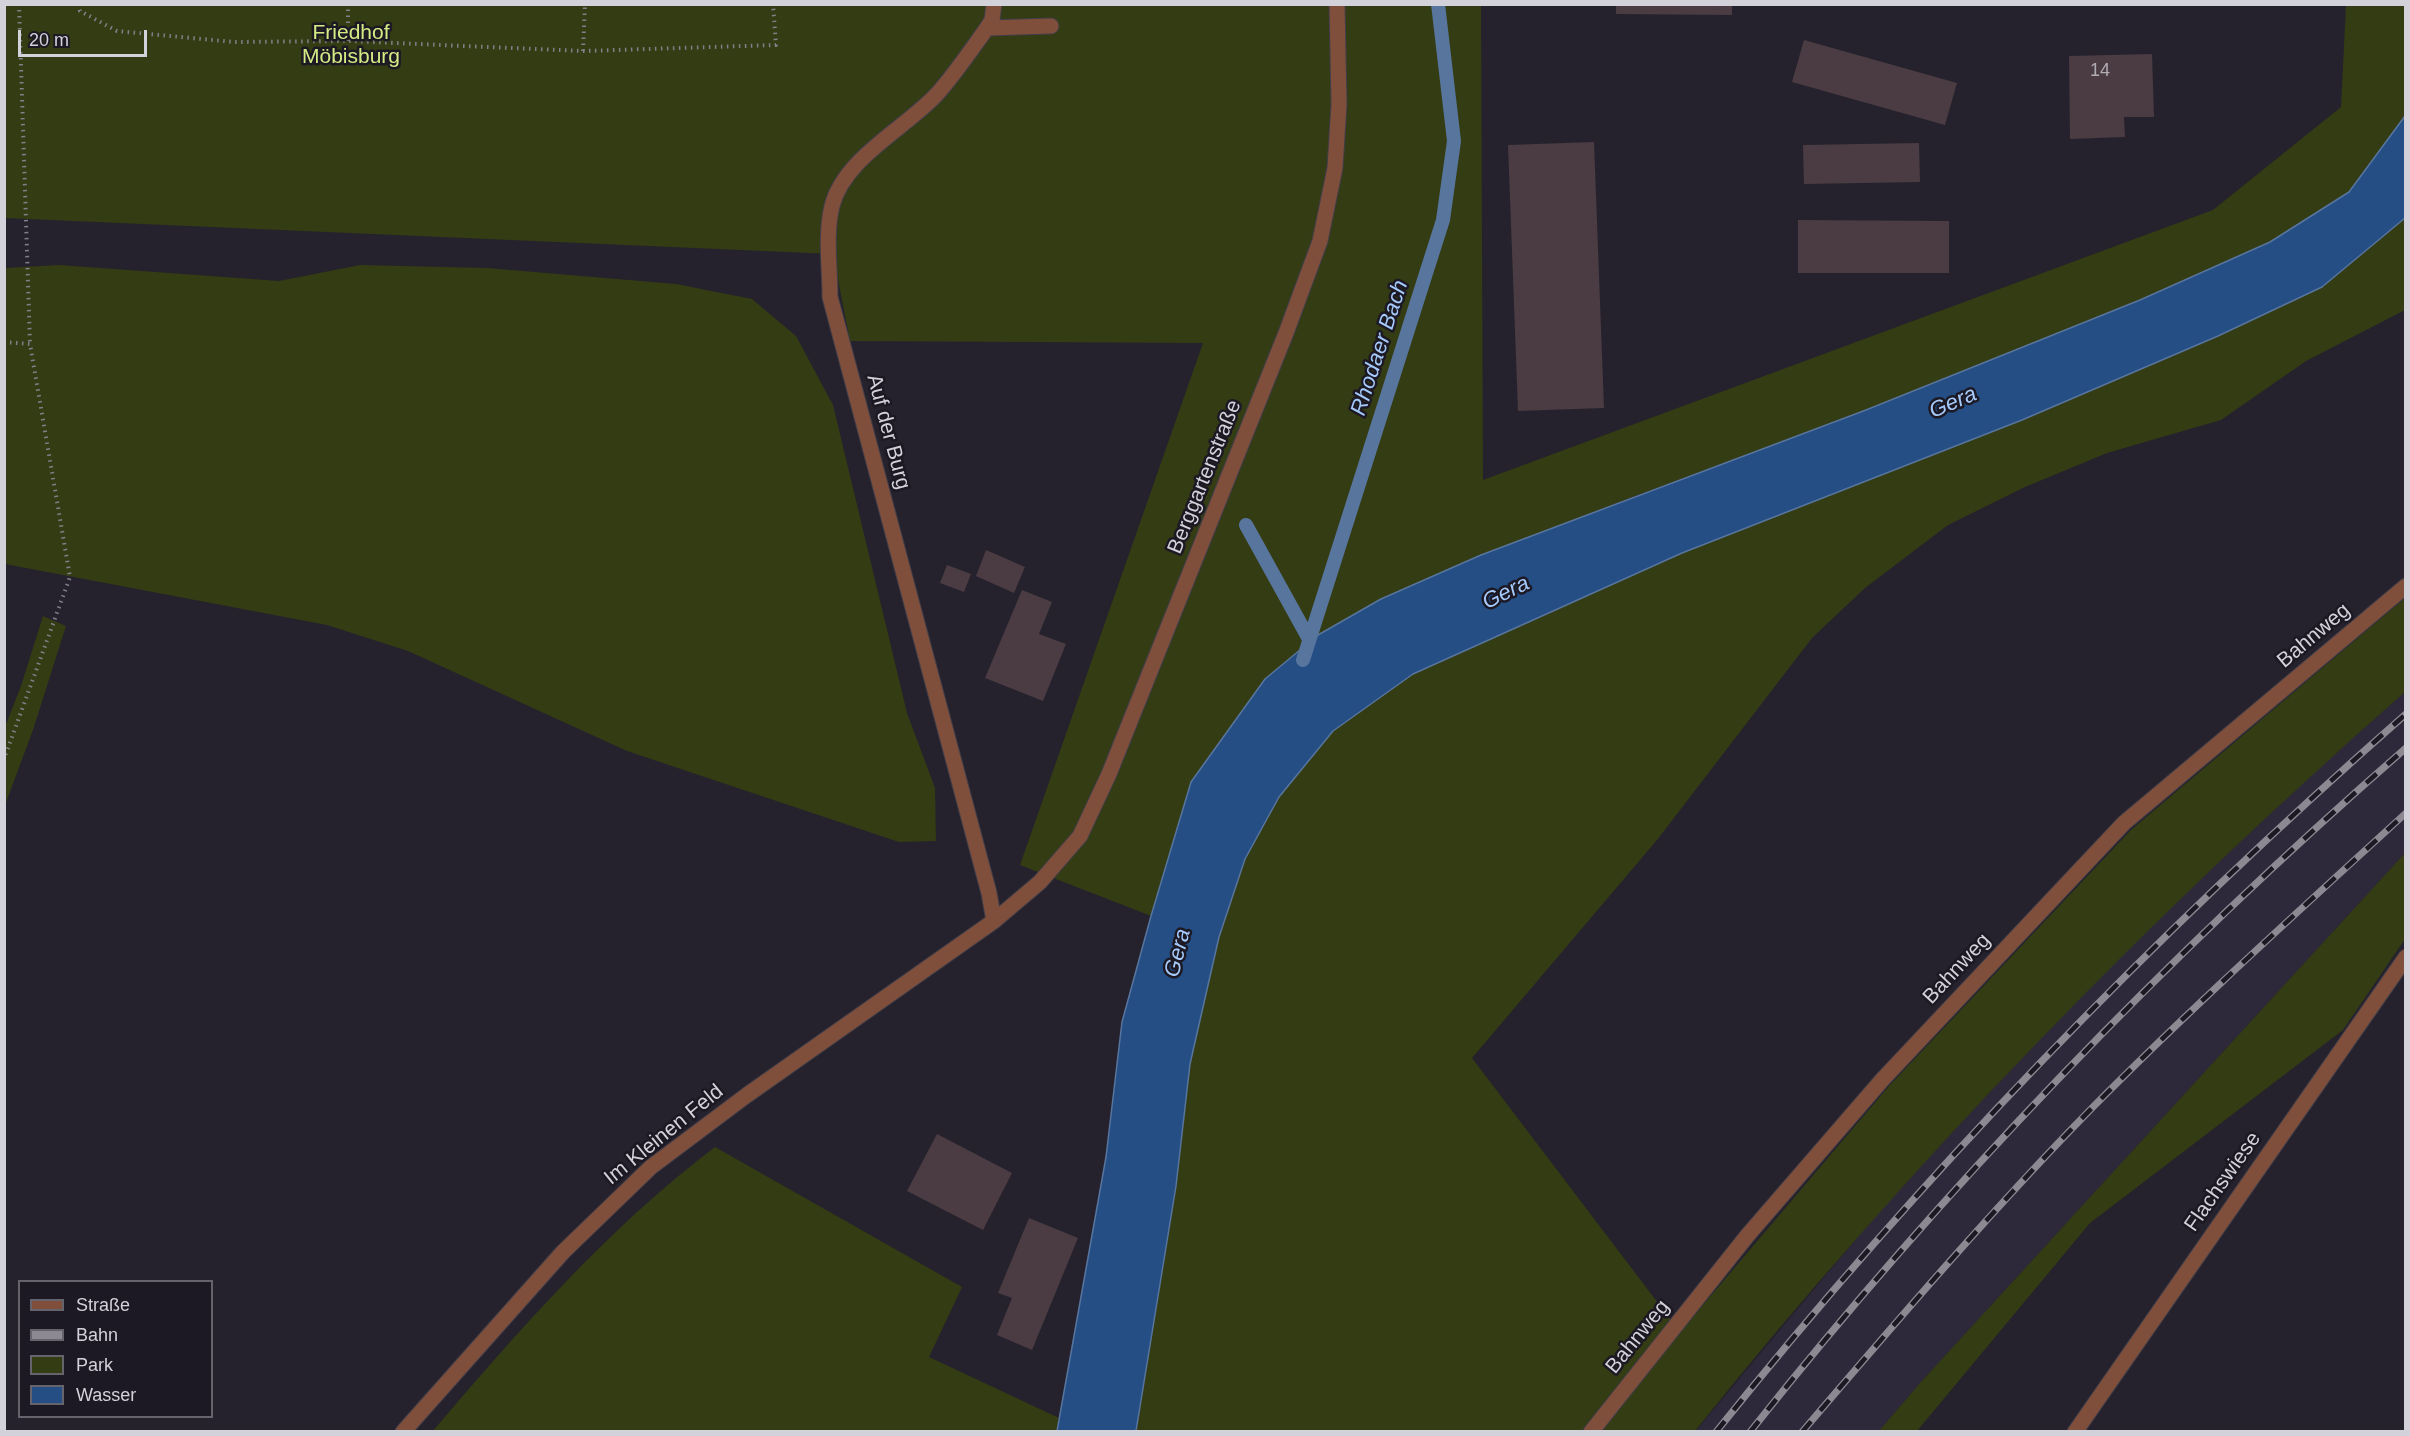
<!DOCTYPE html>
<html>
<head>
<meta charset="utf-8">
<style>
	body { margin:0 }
	#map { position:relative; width:2410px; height:1436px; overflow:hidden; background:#25222d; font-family:Helvetica,sans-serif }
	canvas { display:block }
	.frame { position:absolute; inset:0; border:6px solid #d3d1d9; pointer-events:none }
	.legend { position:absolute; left:18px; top:1280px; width:195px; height:138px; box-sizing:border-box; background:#1c1924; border:2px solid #65636c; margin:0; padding:8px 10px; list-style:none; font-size:18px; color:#d3d1d9 }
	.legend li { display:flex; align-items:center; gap:12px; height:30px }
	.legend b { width:30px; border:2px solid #65636c }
	.scale { position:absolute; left:18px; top:30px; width:129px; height:27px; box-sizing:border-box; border:3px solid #d3d1d9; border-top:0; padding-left:8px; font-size:18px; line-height:21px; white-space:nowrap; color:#d3d1d9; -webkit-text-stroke:4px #1c1924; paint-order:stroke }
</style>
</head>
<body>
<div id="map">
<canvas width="2410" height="1436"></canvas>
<div class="frame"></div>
<ul class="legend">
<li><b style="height:8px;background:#7f4f3b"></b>Straße</li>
<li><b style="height:8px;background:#8c8992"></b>Bahn</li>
<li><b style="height:16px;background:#343c13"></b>Park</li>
<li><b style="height:16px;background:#244e84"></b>Wasser</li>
</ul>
<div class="scale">20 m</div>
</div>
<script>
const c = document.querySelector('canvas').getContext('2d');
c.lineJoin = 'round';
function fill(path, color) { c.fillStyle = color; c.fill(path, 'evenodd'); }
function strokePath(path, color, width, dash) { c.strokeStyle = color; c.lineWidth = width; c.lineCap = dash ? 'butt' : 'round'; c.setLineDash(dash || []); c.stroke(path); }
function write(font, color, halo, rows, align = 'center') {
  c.font = font + ' Helvetica,sans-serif'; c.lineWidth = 5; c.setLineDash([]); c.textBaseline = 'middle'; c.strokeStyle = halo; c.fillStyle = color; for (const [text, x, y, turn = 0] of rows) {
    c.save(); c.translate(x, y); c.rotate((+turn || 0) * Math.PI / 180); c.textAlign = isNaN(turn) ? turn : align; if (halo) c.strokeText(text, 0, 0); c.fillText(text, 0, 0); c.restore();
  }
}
fill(new Path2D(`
	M 2405,692 L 2405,853 L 1920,1383 L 1879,1431 L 1695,1432 L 1882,1208 L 2029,1050 L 2155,922 L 2319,768 Z`), '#2e293a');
fill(new Path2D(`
	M 4,5 L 1481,5 L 1483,480 L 2213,210 L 2341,107 L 2346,5 L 2405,5 L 2405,116 L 2349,192 L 2270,242 L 2140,300 L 1866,410 L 1622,501 L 1381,599 L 1318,635 L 1265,679 L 1191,782 L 1151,916 L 1020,865 L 1203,343 L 850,341 L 833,254 L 5,218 Z
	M 2405,218 L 2405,310 L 2306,361 L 2221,420 L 2107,453 L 2025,487 L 1948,525 L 1865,588 L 1812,638 L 1657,840 L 1472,1058 L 1680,1332 L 1889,1086 L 2131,830 L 2405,598 L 2405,692 C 2148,918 1909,1164 1695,1431 L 1136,1432 L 1176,1186 L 1190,1064 L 1219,937 L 1245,859 L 1279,797 L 1333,731 L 1413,674 L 1682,553 L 2022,420 L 2218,336 L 2322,287 Z
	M 59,265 L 279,281 L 360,265 L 487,268 L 676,284 L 752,299 L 796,336 L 833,405 L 907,713 L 935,788 L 936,841 L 899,842 L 627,751 L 408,651 L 327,625 L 5,564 L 5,268 Z
	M 43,616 L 66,626 L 33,730 L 5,805 L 5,727 L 21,686 Z
	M 2405,853 L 2405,939 L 2343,1030 L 2090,1223 L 1917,1431 L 1879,1431 L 1920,1383 Z
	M 715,1147 L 962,1287 L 929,1357 L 1059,1418 L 1057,1432 L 432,1432 C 519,1330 608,1228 715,1147 Z`), '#343c13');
const water = new Path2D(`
	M 2405,116 L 2405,218 L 2322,287 L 2218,336 L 2022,420 L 1682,553 L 1413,674 L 1333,731 L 1279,797 L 1245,859 L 1219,937 L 1190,1064 L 1176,1186 L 1136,1431 L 1057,1431 L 1106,1157 L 1122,1022 L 1151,916 L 1191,782 L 1265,679 L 1318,635 L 1381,599 L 1481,555 L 1866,410 L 2140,300 L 2270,242 L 2349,192 Z`);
fill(water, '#244e84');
strokePath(water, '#58759e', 1.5);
strokePath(new Path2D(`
	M 1246,525 L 1309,639
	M 1303,660 L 1443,220 L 1454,141 L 1438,4`), '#58759e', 14);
fill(new Path2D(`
	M 1616,4 L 1732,4 L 1732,15 L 1616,14 Z
	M 1804,40 L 1957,83 L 1945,125 L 1792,82 Z
	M 2152,54 L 2154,117 L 2124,117 L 2125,137 L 2070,139 L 2069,56 Z
	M 1594,142 L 1604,408 L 1518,411 L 1508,145 Z
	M 1919,143 L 1920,182 L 1804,184 L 1803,145 Z
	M 1798,220 L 1949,221 L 1949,273 L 1798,273 Z
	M 986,550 L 1025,567 L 1014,593 L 976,576 Z
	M 947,565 L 971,574 L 964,592 L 940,583 Z
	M 1022,590 L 1052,602 L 1039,634 L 1066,644 L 1043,701 L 985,678 Z
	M 937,1134 L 1012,1173 L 983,1230 L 907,1191 Z
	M 1029,1218 L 1078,1238 L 1032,1350 L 997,1335 L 1012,1298 L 998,1293 Z`), '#4a3c42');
const minor = new Path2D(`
	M 994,4 L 992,20 L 987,28 C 971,50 955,74 937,94 C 906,128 844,158 832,206 C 825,235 830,268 830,297 L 989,893 L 994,921
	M 987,28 L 1051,26
	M 403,1432 L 563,1252 L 651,1167 L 747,1095 L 994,921 L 1040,882 L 1080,836 L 1109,774 L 1286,333 L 1320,241 L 1335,168 L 1339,104 L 1337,4
	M 1591,1432 L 1747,1236 L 1882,1080 L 2124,823 L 2406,586
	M 2075,1432 L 2406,957`);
strokePath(minor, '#413e49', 17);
strokePath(new Path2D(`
	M 19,4 L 30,344
	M 78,4 L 80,11 L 117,31 L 234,42 L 348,41 L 583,51 L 776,45 L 773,4
	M 348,41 L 348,4
	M 583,51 L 585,4
	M 4,342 L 30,344 L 70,577 L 4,759`), '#817f88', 4, [1.5, 4.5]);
strokePath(minor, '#7f4f3b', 15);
const rail = new Path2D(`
	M 1716,1432 C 1924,1172 2156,933 2406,714
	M 1750,1432 C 1946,1185 2168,955 2406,748
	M 1802,1432 C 1896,1322 1991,1211 2092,1108 C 2193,1006 2300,910 2406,813`);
strokePath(rail, '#8c8992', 7);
strokePath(rail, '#1c1924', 4.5, [14]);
write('18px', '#b1acb3', null, [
	["14",2100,71]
]);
write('21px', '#d4eb84', '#1c1924', [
	["Friedhof",351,33],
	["Möbisburg",351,57]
]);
write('21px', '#d3d1d9', '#1c1924', [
	["Auf der Burg",888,432,75],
	["Berggartenstraße",1205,477,-68],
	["Bahnweg",2314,636,-40],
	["Bahnweg",1957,969,-47],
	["Im Kleinen Feld",664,1135,-39],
	["Flachswiese",2223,1182,-55],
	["Bahnweg",1638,1337,-51]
]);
write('italic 22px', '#a6cafb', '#1c1924', [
	["Rhodaer Bach",1380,348,-72],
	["Gera",1953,403,-23],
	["Gera",1506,593,-26],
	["Gera",1178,953,-76]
]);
</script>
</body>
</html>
